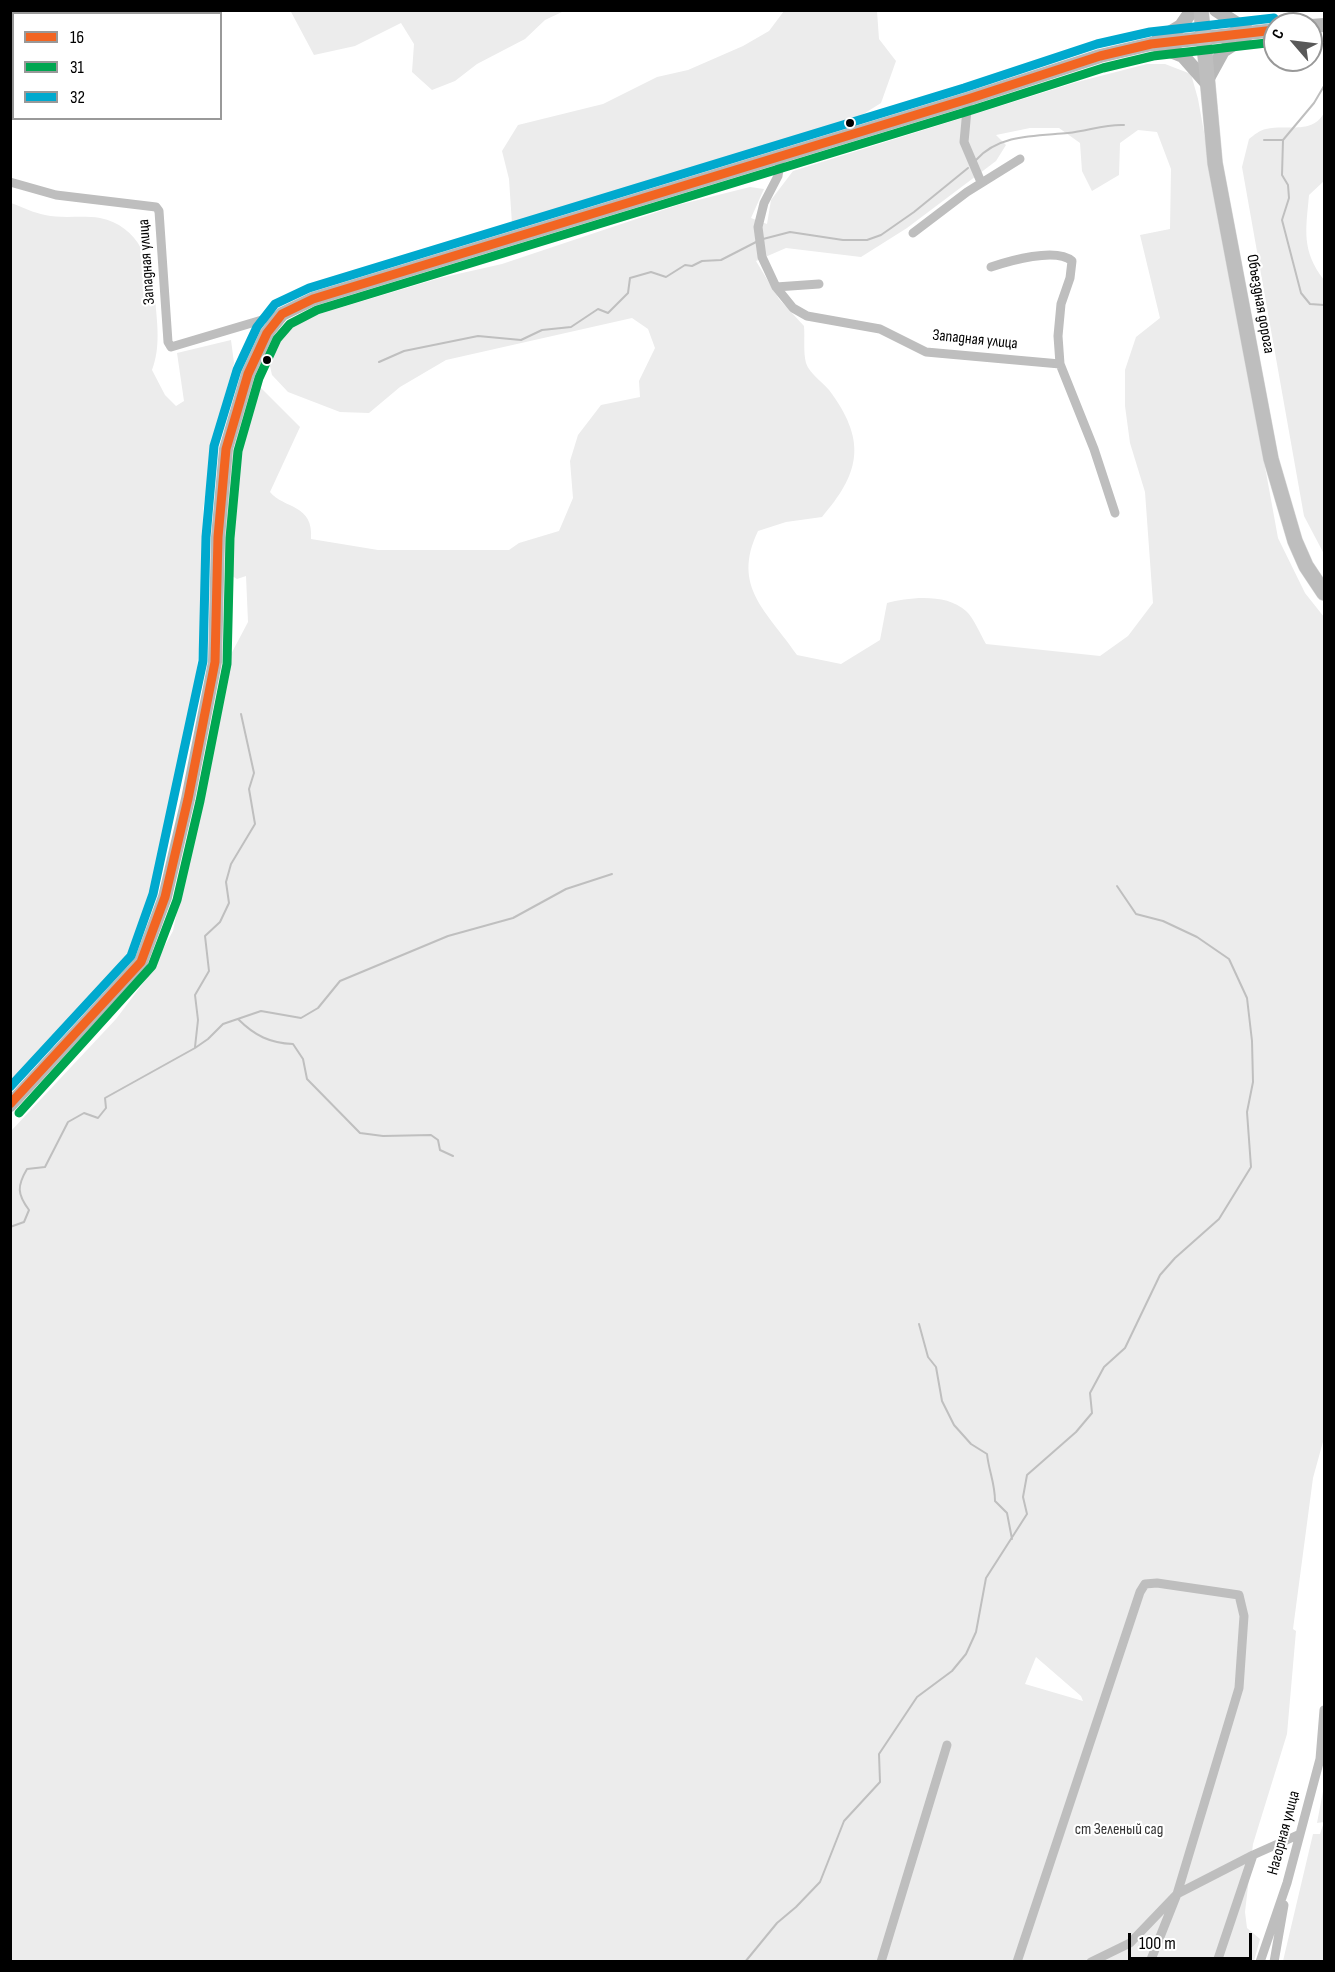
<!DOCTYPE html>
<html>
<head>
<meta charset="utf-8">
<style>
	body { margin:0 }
	#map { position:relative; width:1335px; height:1972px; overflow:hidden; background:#fff; font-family:"Sofia Sans Condensed",sans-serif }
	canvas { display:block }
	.frame { position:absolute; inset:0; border:12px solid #000; pointer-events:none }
	.legend { position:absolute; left:12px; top:12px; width:210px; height:108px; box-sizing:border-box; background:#fff; border:2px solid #999; margin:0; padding:8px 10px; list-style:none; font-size:18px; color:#000 }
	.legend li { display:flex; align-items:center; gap:12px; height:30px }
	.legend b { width:30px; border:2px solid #999 }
	.north { position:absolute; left:1263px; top:12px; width:60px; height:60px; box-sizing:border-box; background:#fff; border:2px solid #999; border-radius:50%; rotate:298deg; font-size:16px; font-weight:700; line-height:24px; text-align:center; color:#000 }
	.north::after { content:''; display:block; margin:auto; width:21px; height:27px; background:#595959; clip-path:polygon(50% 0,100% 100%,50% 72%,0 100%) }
	.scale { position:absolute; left:1128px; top:1933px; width:124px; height:27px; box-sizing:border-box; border:3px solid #000; border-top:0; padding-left:8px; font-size:18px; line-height:21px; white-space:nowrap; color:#000; -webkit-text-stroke:4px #fff; paint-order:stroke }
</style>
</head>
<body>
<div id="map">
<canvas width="1335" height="1972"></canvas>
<div class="frame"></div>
<ul class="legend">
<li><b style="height:8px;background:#f26522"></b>16</li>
<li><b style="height:8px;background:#00a651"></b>31</li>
<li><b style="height:8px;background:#00a9ce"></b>32</li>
</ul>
<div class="north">С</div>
<div class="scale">100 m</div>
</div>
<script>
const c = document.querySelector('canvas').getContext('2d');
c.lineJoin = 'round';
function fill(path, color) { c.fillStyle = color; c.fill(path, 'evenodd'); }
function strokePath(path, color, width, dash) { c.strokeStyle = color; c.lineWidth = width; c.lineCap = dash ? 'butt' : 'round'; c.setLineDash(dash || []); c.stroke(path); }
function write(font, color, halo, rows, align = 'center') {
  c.font = font + ' "Sofia Sans Condensed",sans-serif'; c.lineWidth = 4.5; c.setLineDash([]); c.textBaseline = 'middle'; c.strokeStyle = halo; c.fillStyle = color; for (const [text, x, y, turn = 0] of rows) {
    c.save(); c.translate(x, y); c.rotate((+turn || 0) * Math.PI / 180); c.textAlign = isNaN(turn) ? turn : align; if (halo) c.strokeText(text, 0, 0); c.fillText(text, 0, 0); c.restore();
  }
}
fill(new Path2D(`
	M 290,10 L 564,10 L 564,11 L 545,20 L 525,39 L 477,64 L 455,81 L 432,90 L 412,72 L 414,44 L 401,23 L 355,46 L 314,55 Z
	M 784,11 L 877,11 L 879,39 L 896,61 L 881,103 L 849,123 L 787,144 L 512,224 L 509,179 L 502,151 L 518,125 L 603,104 L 657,77 L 688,70 L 743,46 L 769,31 Z
	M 1147,64 L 1165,64 L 1191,74 L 1198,99 L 1278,538 L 1305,593 L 1324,617 L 1324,1438 L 1313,1478 L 1293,1629 L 1296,1631 L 1287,1734 L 1253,1844 L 1245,1912 L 1247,1928 L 1260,1939 L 1254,1961 L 11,1962 L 11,1131 L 116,1019 L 147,978 L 173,931 L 229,658 L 248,622 L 246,576 L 237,579 L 229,574 C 213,513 235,438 253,380 L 300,427 L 270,492 C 284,509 314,504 311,539 L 378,550 L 509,550 L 519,543 L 559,531 L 573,498 L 570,461 L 578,435 L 601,405 L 640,397 L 639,381 L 655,348 L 648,329 L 632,318 L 446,360 L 400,387 L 369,413 L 340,412 L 288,392 L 272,375 L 268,358 L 270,343 L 289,323 L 440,278 L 502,264 L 678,205 L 750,187 L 764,189 L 751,218 L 767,224 L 771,200 L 793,171 L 1077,82 ZM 1030,128 L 1059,128 L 1080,143 L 1082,171 L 1092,191 L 1119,175 L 1120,143 L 1138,130 L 1157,132 L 1171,169 L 1170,229 L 1140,235 L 1160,318 L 1136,337 L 1125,370 L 1125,406 L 1130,443 L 1145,492 L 1153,603 L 1128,636 L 1100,656 L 986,644 C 980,634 974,618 966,611 C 947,593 909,597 887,603 L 880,640 L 841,664 L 797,655 C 767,611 731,587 758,531 L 786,522 L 822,517 C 859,474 867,443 832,394 C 826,384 809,374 806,363 C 803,352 805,337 804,326 L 779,299 L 756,261 L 786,248 L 861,257 L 907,228 L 996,161 L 1006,145 L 996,135 ZM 1036,1657 L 1081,1696 L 1083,1701 L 1025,1684 Z
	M 1324,113 L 1324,181 L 1309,195 C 1306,230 1301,250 1324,280 L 1324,554 L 1304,516 L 1242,167 L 1249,139 C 1254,135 1260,130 1266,129 C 1286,124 1312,135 1324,113 Z
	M 11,203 C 22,207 34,213 45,215 C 63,219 82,215 100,218 C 139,226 152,263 155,298 C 157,322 161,347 152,370 L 165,395 L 176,406 L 184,401 L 177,353 L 231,340 L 234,363 L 220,413 L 203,509 L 201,631 L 189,739 L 159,866 L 130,952 L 96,997 L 48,1052 L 11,1087 Z
	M 1324,1786 L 1324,1961 L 1283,1961 L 1313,1834 L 1320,1834 L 1324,1822 L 1317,1823 Z`), '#ececec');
strokePath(new Path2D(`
	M 1324,86 L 1314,103 L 1283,140 L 1282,175 L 1288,185 L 1289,198 L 1282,220 L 1301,293 L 1310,304 L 1324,305
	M 1264,140 L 1282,140
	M 976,160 C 999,134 1036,136 1068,133 C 1088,131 1105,124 1124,125
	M 763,239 L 790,232 L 843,240 L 867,240 L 881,235 L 914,212 L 968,168
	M 379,362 L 404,351 L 478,336 L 521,340 L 542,330 L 571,327 L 598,309 L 608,313 L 628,293 L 630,278 L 651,272 L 666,277 L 685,265 L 692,266 L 702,261 L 721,260 L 758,241
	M 238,1019 C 255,1036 270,1043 293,1044 L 303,1059 L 307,1079 L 360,1133 L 383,1136 L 431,1135 L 438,1140 L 440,1150 L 453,1156
	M 195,1047 L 198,1020 L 195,995 L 209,971 L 205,936 L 220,922 L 229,903 L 226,882 L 231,864 L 255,824 L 249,789 L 254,773 L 241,714
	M 10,1227 L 24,1222 L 29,1210 C 17,1194 17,1186 27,1169 L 45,1167 L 68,1122 L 84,1113 L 98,1118 L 106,1108 L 105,1098 L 195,1048 L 208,1039 L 223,1024 L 261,1011 L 301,1018 L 318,1008 L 340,981 L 448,936 L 513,918 L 566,889 L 612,874
	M 919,1324 L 928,1357 L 936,1367 L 942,1401 L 954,1425 L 971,1444 L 987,1454 C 989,1472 995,1483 995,1501 L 1007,1513 L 1012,1539
	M 745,1962 L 777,1923 L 796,1907 L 820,1882 L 844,1821 L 880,1782 L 879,1754 L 917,1697 L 952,1671 L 966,1654 L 976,1632 L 986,1578 L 1027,1514 L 1023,1497 L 1027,1475 L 1076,1432 L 1092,1413 L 1090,1393 L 1104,1367 L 1125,1348 L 1160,1275 L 1175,1258 L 1219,1219 L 1251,1167 L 1247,1112 L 1253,1082 L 1252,1041 L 1247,998 L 1229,959 L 1197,937 L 1163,921 L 1136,914 L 1117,886`), '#bfbfbf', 2);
const primary = new Path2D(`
	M 1201,10 L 1215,163 L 1271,459 L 1295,541 L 1306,566 L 1324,593`);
strokePath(primary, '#dbdbdb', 16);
strokePath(new Path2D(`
	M 968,99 L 964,142 L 981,182
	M 781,156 L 778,176 L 764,203 L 758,227 L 762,257 L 776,287 L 793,308 L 807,316 L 880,329 L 926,352 L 1060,364
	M 10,182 L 56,195 L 156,207 L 159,211 L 168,342 L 171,347 L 282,314
	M 913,233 L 967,192 L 1020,159
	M 991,267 C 1009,261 1056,247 1072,261 L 1070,278 L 1061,304 L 1058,336 L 1060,364 L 1094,449 L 1115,513
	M 776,287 L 819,284
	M 881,1962 L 947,1745
	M 1017,1962 L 1140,1592 L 1145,1584 L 1157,1583 L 1239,1595 L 1244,1616 L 1239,1688 L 1177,1894 L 1150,1962
	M 1091,1962 L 1130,1943 L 1177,1894 L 1253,1855 L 1300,1834
	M 1217,1962 L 1253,1855
	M 1260,1962 L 1287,1883 L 1320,1759 L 1324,1710
	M 1274,1962 L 1284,1905`), '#bebebe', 9);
strokePath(new Path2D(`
	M 1216,10 L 1251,33
	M 1311,26 L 1324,25
	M 1158,40 L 1181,26 L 1192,10
	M 1156,45 L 1183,56 L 1206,82 L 1223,51 L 1246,36
	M 10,1105 L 141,962 L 165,897 L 188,799 L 215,662 L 218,537 L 226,449 L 248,374 L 267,333 L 282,314 L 313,299 L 968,99 L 1100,56 L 1151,44 L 1275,30`), '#b8b8b8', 14);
strokePath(primary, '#bebebe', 15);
strokePath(new Path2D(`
	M 10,1104 L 141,962 L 165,897 L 188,799 L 215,662 L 218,537 L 226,449 L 248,374 L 267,333 L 282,314 L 313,299 L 968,99 L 1100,56 L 1151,44 L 1275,30`), '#f26522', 9);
strokePath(new Path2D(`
	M 19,1113 L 152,966 L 177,900 L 200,801 L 227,664 L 230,538 L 238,451 L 259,378 L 277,339 L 290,324 L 317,310 L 972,110 L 1103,68 L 1153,56 L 1275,42`), '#00a651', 9);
strokePath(new Path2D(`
	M 10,1087 L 131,956 L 153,894 L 203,661 L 206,537 L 214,446 L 237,370 L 257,327 L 275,304 L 309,288 L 964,88 L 1097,44 L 1150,32 L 1274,18`), '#00a9ce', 9);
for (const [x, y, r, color] of [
	[850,123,5,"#000"],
	[267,360,5,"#000"]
]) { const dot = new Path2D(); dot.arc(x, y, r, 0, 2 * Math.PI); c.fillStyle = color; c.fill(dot); strokePath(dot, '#fff', 2); }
write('16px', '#000', '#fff', [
	["Западная улица",147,262,-94],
	["Объездная дорога",1260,304,80],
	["Западная улица",975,340,6],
	["Нагорная улица",1284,1833,-75]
]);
write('16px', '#333', '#fff', [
	["ст Зеленый сад",1119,1830]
]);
</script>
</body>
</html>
